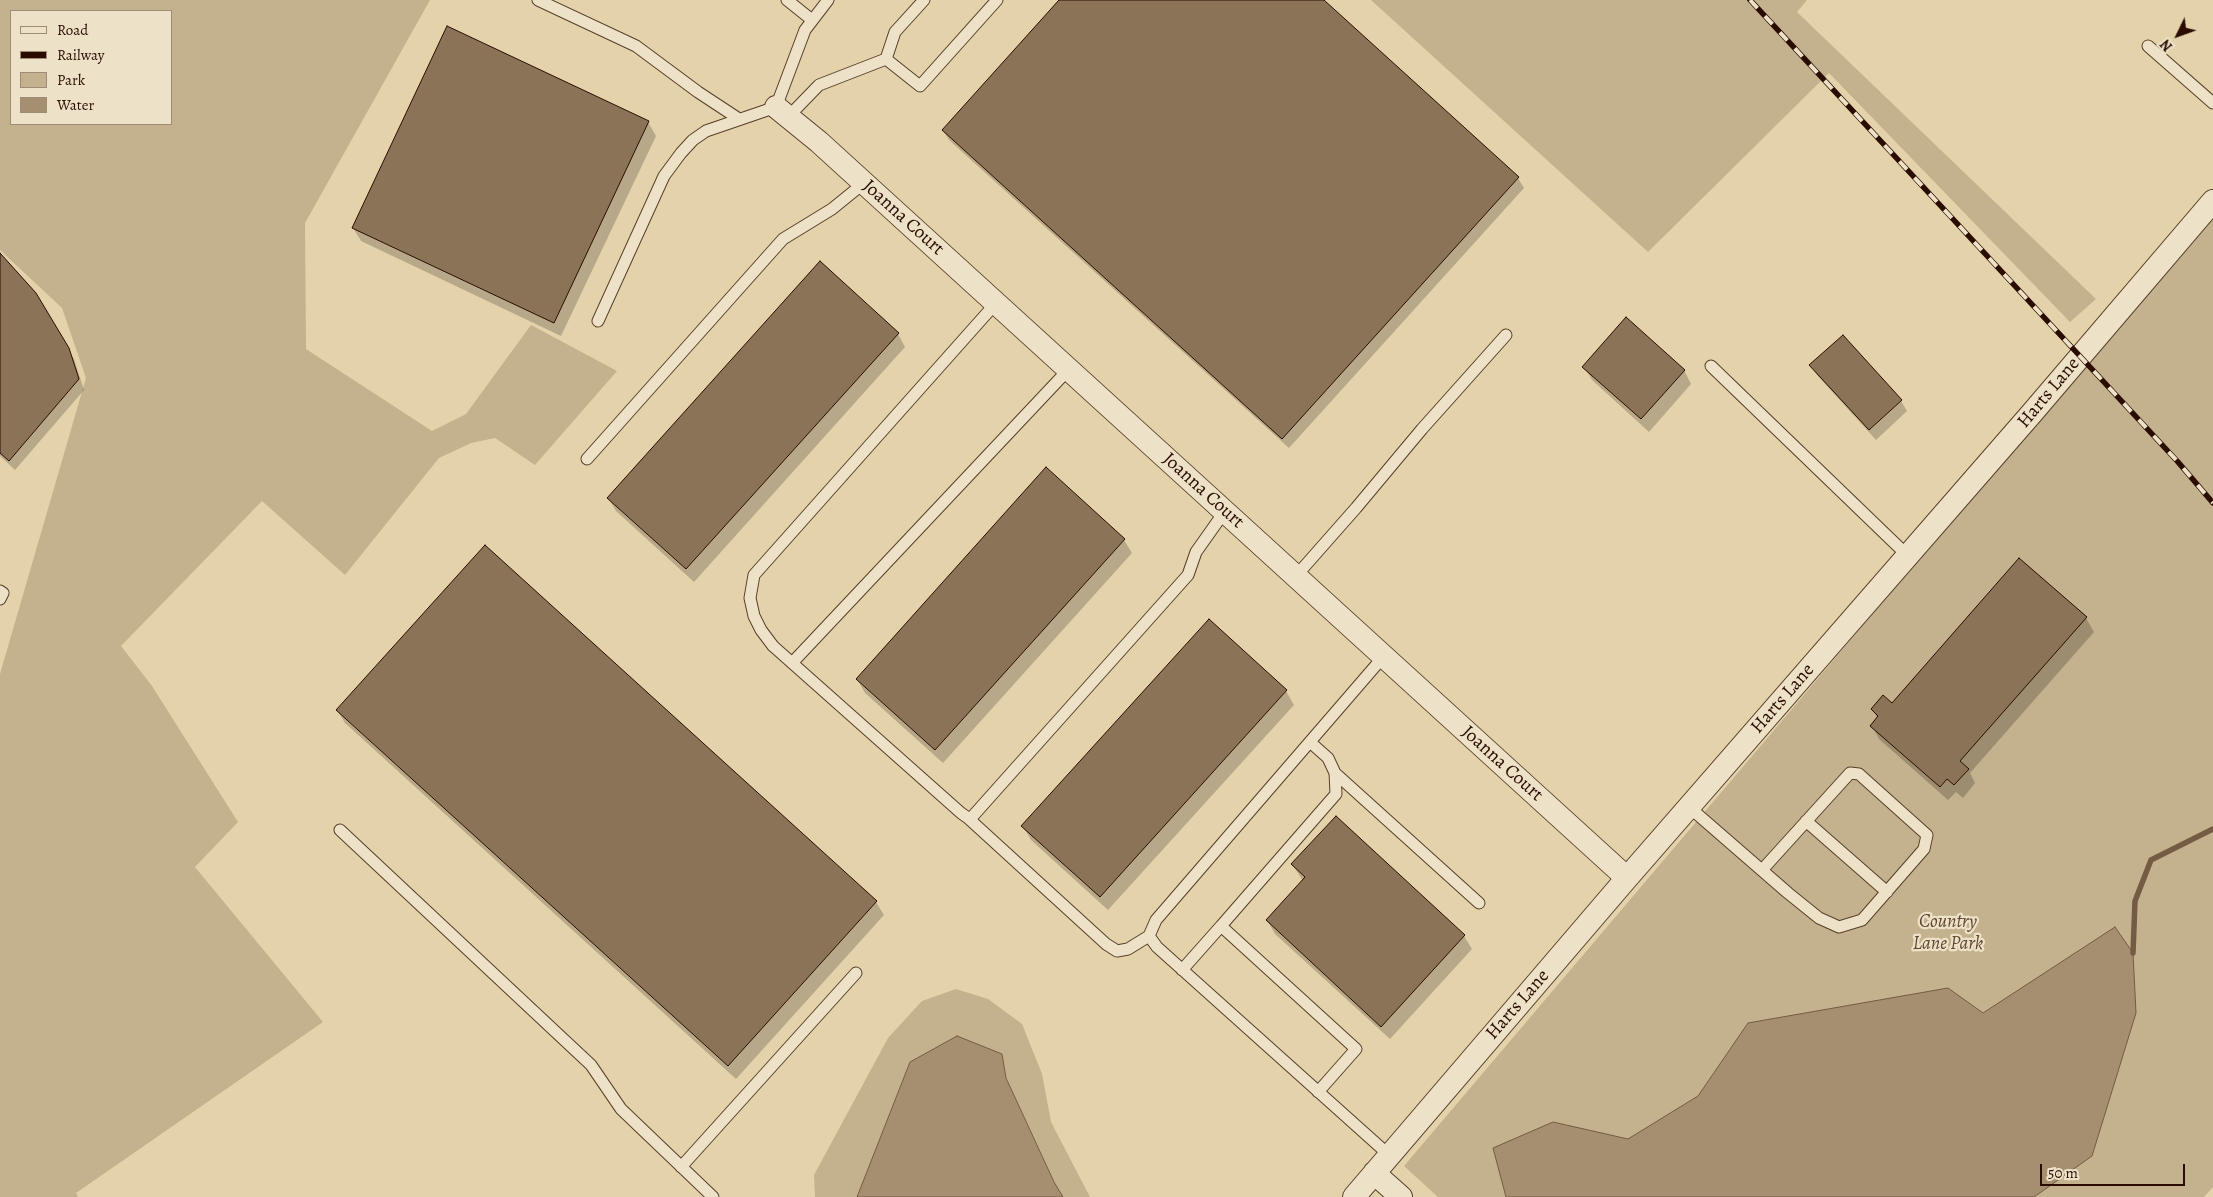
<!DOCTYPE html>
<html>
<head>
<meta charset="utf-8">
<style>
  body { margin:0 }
  #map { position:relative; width:2213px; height:1197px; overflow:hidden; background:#e4d3aa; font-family:Alegreya,serif }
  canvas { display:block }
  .legend { position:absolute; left:10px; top:10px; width:162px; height:115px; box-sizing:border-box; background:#ede2c8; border:1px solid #9f8c78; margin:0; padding:6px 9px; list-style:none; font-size:15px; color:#2a0c00 }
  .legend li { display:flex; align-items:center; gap:10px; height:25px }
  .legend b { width:25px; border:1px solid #9f8c78 }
  .north { position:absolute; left:2153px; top:10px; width:50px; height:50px; -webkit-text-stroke:4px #ede2c8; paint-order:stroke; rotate:228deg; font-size:14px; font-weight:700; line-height:20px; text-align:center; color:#2a0c00 }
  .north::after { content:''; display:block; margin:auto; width:18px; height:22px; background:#2a0c00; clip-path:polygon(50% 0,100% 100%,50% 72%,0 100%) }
  .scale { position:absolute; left:2040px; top:1164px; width:145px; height:22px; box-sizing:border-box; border:2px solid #2a0c00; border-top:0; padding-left:6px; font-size:15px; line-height:18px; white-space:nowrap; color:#2a0c00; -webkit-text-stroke:4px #ede2c8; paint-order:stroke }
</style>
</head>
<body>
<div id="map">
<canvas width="2213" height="1197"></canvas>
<ul class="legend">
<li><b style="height:6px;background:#ede2c8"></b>Road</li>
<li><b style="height:6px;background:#2a0c00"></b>Railway</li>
<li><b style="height:14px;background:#c4b18d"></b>Park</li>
<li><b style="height:14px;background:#a58f70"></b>Water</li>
</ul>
<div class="north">N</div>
<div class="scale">50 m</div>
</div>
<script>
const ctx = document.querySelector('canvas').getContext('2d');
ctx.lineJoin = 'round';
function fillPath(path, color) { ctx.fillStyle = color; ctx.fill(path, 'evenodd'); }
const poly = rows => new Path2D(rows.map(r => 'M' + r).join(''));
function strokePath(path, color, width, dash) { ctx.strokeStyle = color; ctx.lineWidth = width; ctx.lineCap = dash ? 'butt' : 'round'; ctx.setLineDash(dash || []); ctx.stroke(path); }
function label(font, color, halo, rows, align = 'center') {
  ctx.font = font + ' Alegreya,serif'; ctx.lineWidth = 4.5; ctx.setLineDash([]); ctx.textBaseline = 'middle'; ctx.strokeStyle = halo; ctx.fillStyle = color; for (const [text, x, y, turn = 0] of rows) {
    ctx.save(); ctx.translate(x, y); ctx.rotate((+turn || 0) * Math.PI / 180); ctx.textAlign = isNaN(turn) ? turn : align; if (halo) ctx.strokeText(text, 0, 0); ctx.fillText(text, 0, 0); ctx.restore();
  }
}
const green = poly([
  [0,0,430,0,305,223,306,349,432,431,466,414,531,325,617,371,535,465,495,438,471,443,439,458,345,575,262,501,121,646,152,686,238,822,195,867,323,1022,76,1193,78,1197,0,1197,0,674,86,378,62,308,0,250],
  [11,11,171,11,171,124,11,124],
  [1371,0,1807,0,1797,12,2096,299,2070,322,1829,73,1648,252],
  [2213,213,2213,1187,2204,1197,1438,1197,1404,1166],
  [956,989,988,999,1022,1024,1042,1074,1051,1122,1090,1197,1063,1197,1054,1182,1006,1078,1002,1054,910,1062,857,1197,815,1197,814,1175,888,1038,922,1001]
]);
const water = poly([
  [2115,927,2133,953,2136,1013,2092,1156,2034,1197,1506,1197,1493,1148,1553,1122,1628,1139,1698,1096,1748,1023,1948,988,1983,1013,2115,927],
  [957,1036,1002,1054,1006,1078,1054,1182,1063,1197,857,1197,910,1062,957,1036]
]);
const shadow = poly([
  [1061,0,1322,0,1518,178,1524,188,1289,448,949,140,943,130],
  [648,122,656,136,561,336,361,241,353,228],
  [0,255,35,294,74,359,84,390,15,470,0,456],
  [898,334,905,347,694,582,616,511,608,498],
  [1811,365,1901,401,1907,411,1876,440,1817,375],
  [1584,367,1684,370,1691,384,1649,432,1592,380],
  [1124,540,1132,553,943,763,865,693,857,679],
  [486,547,876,902,884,915,736,1079,345,723,337,710],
  [2086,618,2094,632,1970,773,1975,783,1963,798,1956,792,1948,800,1879,739,1872,726,1878,719,1872,709,1892,704],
  [1209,621,1286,691,1294,705,1108,910,1031,840,1023,826],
  [1336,817,1464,936,1472,949,1390,1039,1275,934,1267,920,1303,881,1292,864]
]);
const stream = poly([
  [2133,953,2135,901,2151,860,2213,829]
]);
const building = poly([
  [1059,0,1324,0,1519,177,1282,439,942,130,1059,0],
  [447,26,649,121,554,323,352,228,447,26],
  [0,253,36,293,69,348,79,379,9,461,0,453,0,253],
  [820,261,899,333,686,569,607,498,820,261],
  [1626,317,1685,370,1641,419,1582,367,1626,317],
  [1843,335,1902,400,1869,430,1809,365,1843,335],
  [1046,467,1125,539,935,750,856,679,1046,467],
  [485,545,877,901,728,1066,336,710,485,545],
  [2019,558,2087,617,1960,761,1969,769,1954,785,1947,779,1940,787,1870,726,1878,716,1871,709,1883,695,1892,703,2019,558],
  [1209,619,1287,690,1100,897,1021,826,1209,619],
  [1336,816,1465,935,1381,1027,1266,920,1305,877,1291,864,1336,816]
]);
const service = poly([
  [538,0,636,46,698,92,739,119],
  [787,0,812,20],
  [2148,46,2213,103],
  [886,59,920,86,997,0],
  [886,59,895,32,924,0],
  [788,117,819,85,886,59],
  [996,303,754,575,750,598,754,616,761,630,773,646,961,813,968,818,972,817,1188,575,1196,552,1225,511],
  [598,321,664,176,681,153,693,140,706,131,776,107,805,30,828,0],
  [1711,366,1908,556],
  [587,459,783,239,832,209,864,183],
  [1296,576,1356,508,1422,429,1506,335],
  [0,591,3,593,0,599],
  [1384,656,1156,920,1149,936,1157,947,1389,1155],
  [792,663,1069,369],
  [1335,773,1479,903],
  [1689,807,1788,893,1819,918,1839,927,1862,920,1924,849,1927,835,1859,774,1850,773,1762,870],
  [968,818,1106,944,1117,951,1128,949,1149,936],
  [1806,821,1887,892],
  [340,830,591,1065,621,1109,713,1197],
  [1221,926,1336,794,1335,773,1328,758,1310,742],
  [1182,970,1221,926,1356,1049,1318,1092],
  [681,1167,856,973]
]);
const minor = poly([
  [776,107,819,142,1627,878],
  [1374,1173,1401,1197],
  [1354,1197,1627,878,2032,413,2213,201]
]);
const rail = poly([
  [1750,0,2178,462,2213,503]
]);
const streetNames = [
  ["Joanna Court",903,218,42],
  ["Harts Lane",2049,393,-50],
  ["Joanna Court",1203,491,42],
  ["Harts Lane",1783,699,-49],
  ["Joanna Court",1502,764,42],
  ["Harts Lane",1518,1005,-49]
];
const parkNames = [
  ["Country",1948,922],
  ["Lane Park",1948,944]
];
fillPath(green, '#c4b18d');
fillPath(water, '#a58f70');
strokePath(water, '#745b43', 1);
fillPath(shadow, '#0003');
strokePath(stream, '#745b43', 5.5);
fillPath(building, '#8b7358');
strokePath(building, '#2a0c00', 1);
strokePath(service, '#583e2a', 13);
strokePath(minor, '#583e2a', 24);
strokePath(service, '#ede2c8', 11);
strokePath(minor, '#ede2c8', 22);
strokePath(rail, '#2a0c00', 5.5);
strokePath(rail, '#ede2c8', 4, [11]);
label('19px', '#2a0c00', '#ede2c8', streetNames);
label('italic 19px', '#604631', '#ede2c8', parkNames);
</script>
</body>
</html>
